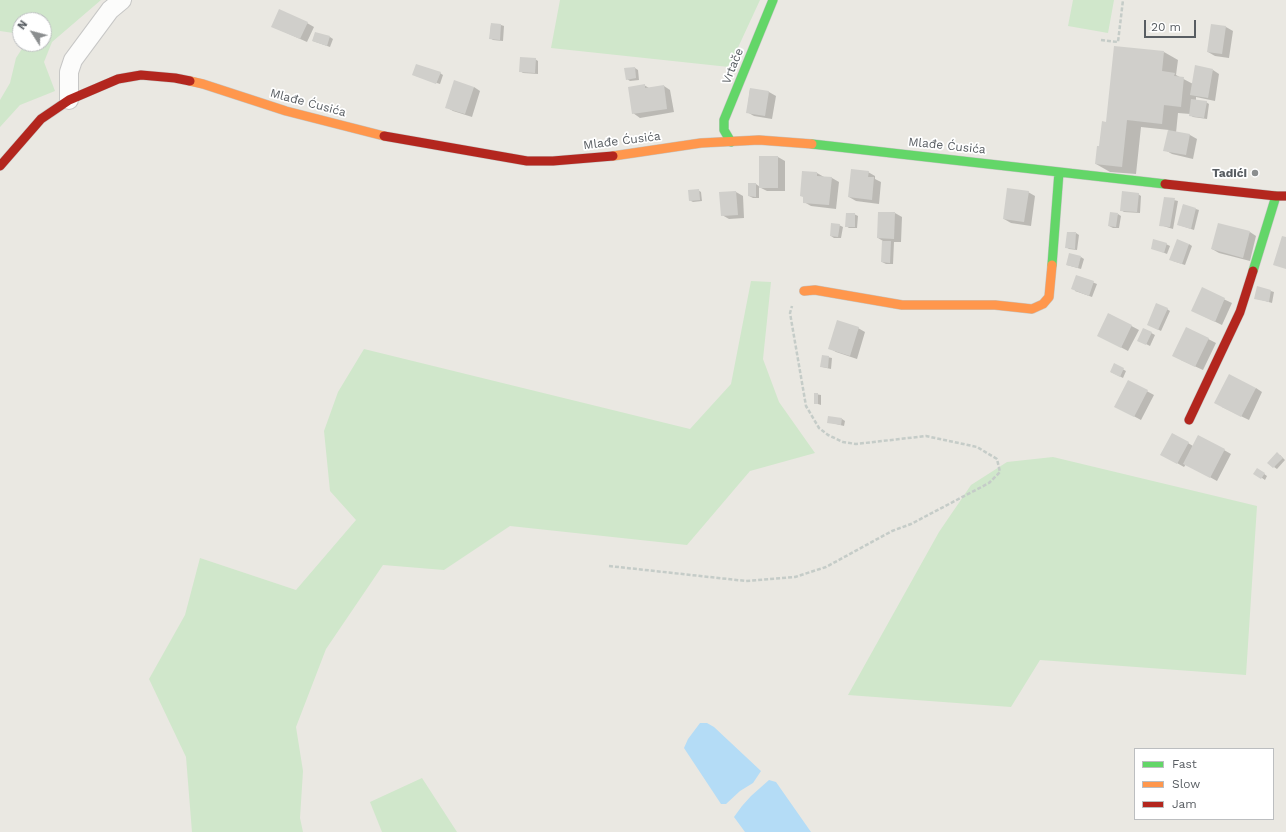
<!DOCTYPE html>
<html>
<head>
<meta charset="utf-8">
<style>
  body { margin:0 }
  #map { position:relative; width:1286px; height:832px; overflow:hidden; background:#eae8e2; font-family:"Work Sans",sans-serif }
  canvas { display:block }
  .legend { position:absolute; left:1134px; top:748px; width:140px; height:72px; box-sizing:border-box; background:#fff; border:1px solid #bcbec0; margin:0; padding:5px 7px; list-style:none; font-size:12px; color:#585d62 }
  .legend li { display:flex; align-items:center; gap:8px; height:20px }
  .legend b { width:20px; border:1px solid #bcbec0 }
  .north { position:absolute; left:12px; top:12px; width:40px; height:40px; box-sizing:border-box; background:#fff; border:1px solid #bcbec0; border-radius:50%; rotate:306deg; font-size:11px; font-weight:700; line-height:16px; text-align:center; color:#585d62 }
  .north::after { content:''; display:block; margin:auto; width:14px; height:18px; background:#8b8e8f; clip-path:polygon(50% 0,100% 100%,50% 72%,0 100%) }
  .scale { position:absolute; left:1144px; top:20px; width:52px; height:18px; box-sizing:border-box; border:2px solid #585d62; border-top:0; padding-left:5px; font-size:12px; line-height:14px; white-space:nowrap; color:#585d62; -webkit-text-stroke:3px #fff; paint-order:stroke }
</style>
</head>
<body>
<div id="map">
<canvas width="1286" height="832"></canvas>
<ul class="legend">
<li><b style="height:5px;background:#63d668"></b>Fast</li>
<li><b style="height:5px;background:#ff974d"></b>Slow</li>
<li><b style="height:5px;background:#b3261e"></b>Jam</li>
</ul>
<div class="north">N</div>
<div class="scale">20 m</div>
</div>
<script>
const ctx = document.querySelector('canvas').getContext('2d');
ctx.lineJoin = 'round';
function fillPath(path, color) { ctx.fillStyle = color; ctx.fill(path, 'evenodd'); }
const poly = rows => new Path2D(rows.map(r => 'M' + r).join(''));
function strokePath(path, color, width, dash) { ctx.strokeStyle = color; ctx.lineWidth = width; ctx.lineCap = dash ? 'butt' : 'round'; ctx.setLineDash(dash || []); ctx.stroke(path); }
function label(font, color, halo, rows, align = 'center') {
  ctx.font = font + ' "Work Sans",sans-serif'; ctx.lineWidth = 3.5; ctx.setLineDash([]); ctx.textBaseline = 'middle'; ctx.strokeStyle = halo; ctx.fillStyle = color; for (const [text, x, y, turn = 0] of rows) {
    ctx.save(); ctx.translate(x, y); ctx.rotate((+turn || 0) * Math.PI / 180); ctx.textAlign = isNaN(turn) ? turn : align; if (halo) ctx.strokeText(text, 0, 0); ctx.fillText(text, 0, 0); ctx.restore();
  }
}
const green = poly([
  [0,0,101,0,52,42,44,62,55,91,20,105,0,127,0,100,10,83,16,58,25,44,44,44,44,20,20,20,20,34,0,31],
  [560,0,760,0,729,67,551,48],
  [1073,0,1114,0,1108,33,1068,26],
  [751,281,771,282,763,359,779,402,815,453,750,471,687,545,510,526,444,570,383,565,326,649,296,727,303,771,300,818,303,832,192,832,186,757,149,679,185,615,200,558,296,590,356,520,330,491,324,431,338,392,364,349,690,429,731,384],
  [1053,457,1257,506,1246,675,1040,660,1011,707,848,695,939,532,971,485,1007,462],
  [422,778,457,832,382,832,370,802]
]);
const water = poly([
  [700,723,707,723,714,727,761,771,753,783,740,791,726,804,721,804,684,748,688,739],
  [769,780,776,782,811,832,745,832,734,817,742,806,751,796]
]);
const shadow = poly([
  [307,23,314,27,307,42,280,30],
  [491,24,501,25,504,26,503,41,493,40,490,38],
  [1212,25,1226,27,1233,31,1229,58,1215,56,1208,52],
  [330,37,333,39,330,47,313,41],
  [1164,52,1178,60,1176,75,1193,84,1213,70,1219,74,1215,101,1196,97,1196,101,1206,102,1209,104,1207,119,1193,117,1190,115,1190,114,1178,113,1176,133,1190,135,1197,139,1193,159,1172,154,1165,150,1169,130,1141,127,1136,174,1110,172,1096,164,1107,123],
  [535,59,538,61,538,74,523,73,520,71],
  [635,68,638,70,639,80,630,81,627,79],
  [440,73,443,75,440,84,416,76],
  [644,85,649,88,664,86,670,90,674,112,640,118,633,113],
  [474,87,480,91,472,117,453,111,446,107],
  [750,89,769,92,776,96,772,119,754,116,747,112],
  [778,157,785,161,785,191,767,191,759,187,759,198,753,198,749,196,749,184,756,184,760,187],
  [803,172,817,173,824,177,832,178,839,182,836,209,811,206,804,202],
  [868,172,875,176,875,179,881,182,879,204,856,201,849,197],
  [698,190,701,192,702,201,693,202,689,200],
  [736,192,743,196,744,218,729,219,722,215],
  [1028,192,1035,196,1031,226,1011,223,1004,219],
  [1138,194,1141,196,1140,213,1124,212,1121,210],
  [1165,198,1178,201,1173,229,1160,225],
  [1183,205,1199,210,1194,230,1179,225],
  [895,213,902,217,901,242,894,242,893,264,886,264,882,262,883,241,878,238],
  [854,214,858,216,857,228,849,228,846,226],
  [1118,214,1121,216,1119,228,1113,228,1109,226],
  [839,225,843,227,841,238,834,238,831,236],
  [1250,232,1256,236,1250,261,1219,253,1212,249],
  [1076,233,1079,235,1077,250,1069,249,1066,247],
  [1166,244,1170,246,1167,254,1152,248],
  [1189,244,1192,246,1185,265,1173,261],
  [1081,257,1084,259,1081,269,1067,265],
  [1077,276,1097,284,1092,297,1075,291],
  [1258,287,1274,292,1272,303,1255,298],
  [1202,289,1232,303,1222,325,1199,314],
  [1167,309,1170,311,1161,331,1151,326],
  [1109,314,1139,330,1128,351,1105,339],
  [858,328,865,332,857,359,836,352,829,348],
  [1187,328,1216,343,1203,370,1181,360],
  [1144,329,1155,335,1150,346,1142,342],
  [823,356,832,358,831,369,822,367],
  [1115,365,1126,371,1123,378,1111,372],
  [1128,381,1154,395,1141,420,1122,410],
  [1256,388,1262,392,1249,420,1222,407],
  [815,394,821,395,821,405,815,403],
  [842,419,845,421,844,426,828,422],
  [1173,434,1193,446,1224,450,1231,454,1217,481,1186,464,1184,467,1161,454],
  [1280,455,1285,460,1277,469,1274,467],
  [1257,469,1267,476,1265,480,1255,473]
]);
const building = poly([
  [279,9,308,22,300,39,271,27],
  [491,23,501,24,500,40,489,39],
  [1211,24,1226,26,1222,54,1207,52],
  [315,32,330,36,327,46,312,41],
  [1114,46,1164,51,1162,71,1175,73,1174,76,1184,77,1181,107,1164,105,1162,124,1127,120,1122,167,1095,164,1097,146,1099,146,1102,121,1106,122],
  [520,57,536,58,535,73,519,72],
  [416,64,441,72,436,84,412,75],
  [1195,65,1213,69,1208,98,1190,95],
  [635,67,636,78,626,80,624,68],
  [454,80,474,87,465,114,445,108],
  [645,84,645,88,664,85,667,109,632,114,628,87],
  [750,88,769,91,765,116,746,113],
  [1191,99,1207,101,1204,118,1189,116],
  [1168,130,1190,134,1186,155,1163,151],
  [759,156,778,156,778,188,759,188],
  [851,169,869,171,868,177,874,177,872,200,848,197],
  [802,171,817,172,817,176,832,177,829,205,803,203,803,197,800,196],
  [748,183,756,183,756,197,748,196],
  [1007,188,1029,191,1024,222,1003,219],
  [699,189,700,200,689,201,688,190],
  [736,191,738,215,721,216,719,192],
  [1122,191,1139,193,1137,212,1120,211],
  [1164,197,1175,198,1170,227,1159,226],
  [1183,204,1196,208,1191,229,1177,225],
  [878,212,895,212,894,239,877,238],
  [1110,212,1118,213,1116,227,1108,226],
  [846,213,855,213,855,227,845,227],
  [831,223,840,224,838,237,830,236],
  [1218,223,1250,231,1243,258,1211,249],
  [1067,232,1076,232,1075,249,1065,248],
  [1282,236,1286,237,1286,269,1273,265],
  [1153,239,1167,243,1164,253,1151,249],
  [1177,239,1189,244,1182,264,1169,260],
  [882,241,891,241,890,263,881,262],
  [1069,253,1081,256,1078,268,1066,265],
  [1076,275,1094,281,1089,296,1071,289],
  [1257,286,1271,290,1269,302,1254,299],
  [1202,287,1225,298,1215,322,1191,311],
  [1156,303,1168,308,1158,330,1147,325],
  [1108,313,1132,325,1121,348,1097,336],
  [837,320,859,327,850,356,828,349],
  [1186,327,1209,338,1195,367,1172,356],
  [1143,328,1152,332,1146,345,1137,341],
  [822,355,829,356,828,368,820,367],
  [1114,363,1124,368,1120,377,1110,372],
  [1229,374,1256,388,1241,417,1214,403],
  [1128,380,1148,390,1134,417,1114,407],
  [814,393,818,393,818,404,814,404],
  [828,416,842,418,841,425,827,423],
  [1172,433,1189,442,1177,464,1160,455],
  [1198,435,1225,449,1210,478,1183,464],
  [1277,452,1283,458,1273,468,1267,463],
  [1257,468,1265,473,1261,479,1253,474]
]);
const path = poly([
  [1101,40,1118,42,1123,0],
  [609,566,746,581,795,577,826,567,892,531,911,524,989,483,1000,472,997,459,977,447,926,436,856,444,843,442,828,435,819,428,806,406,790,313,792,306]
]);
const street = poly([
  [69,100,69,72,73,60,110,10,122,0]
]);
const fast = poly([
  [731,142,724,130,724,120,773,0],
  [812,144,1165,184],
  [1052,265,1059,172],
  [1253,271,1276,196]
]);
const slow = poly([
  [190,81,203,84,286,111,384,136],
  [613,156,701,143,759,140,812,144],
  [804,291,815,290,902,305,995,305,1032,309,1043,304,1049,297,1052,265]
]);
const jam = poly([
  [384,136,527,161,553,161,613,156],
  [0,166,41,119,69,100,118,79,141,75,175,78,190,81],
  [1165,184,1276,196,1286,196],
  [1189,420,1240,312,1253,271]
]);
const markers = [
  [1255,173,4,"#8b8e8f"]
];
const streetNames = [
  ["Vrtače",733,66,-68],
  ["Mlađe Ćusića",308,103,15],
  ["Mlađe Ćusića",622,141,-7],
  ["Mlađe Ćusića",947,146,6]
];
const poiNames = [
  ["Tadići",1247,173]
];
fillPath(green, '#d0e7cb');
fillPath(water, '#b4dcf6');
fillPath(shadow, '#0003');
fillPath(building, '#d0cfcb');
strokePath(street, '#c7c7c6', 20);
strokePath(fast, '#c5c6c4', 10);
strokePath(slow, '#c5c6c4', 10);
strokePath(jam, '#c5c6c4', 10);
strokePath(path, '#c5ccc8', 2.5, [4, 2]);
strokePath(street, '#fcfcfb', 18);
strokePath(fast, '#63d668', 9);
strokePath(slow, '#ff974d', 9);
strokePath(jam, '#b3261e', 9);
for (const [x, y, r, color] of markers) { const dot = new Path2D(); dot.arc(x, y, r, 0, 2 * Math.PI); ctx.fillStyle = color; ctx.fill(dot); strokePath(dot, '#fff', 1.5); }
label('12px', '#585d62', '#fff', streetNames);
label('bold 12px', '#585d62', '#fff', poiNames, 'right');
</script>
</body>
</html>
